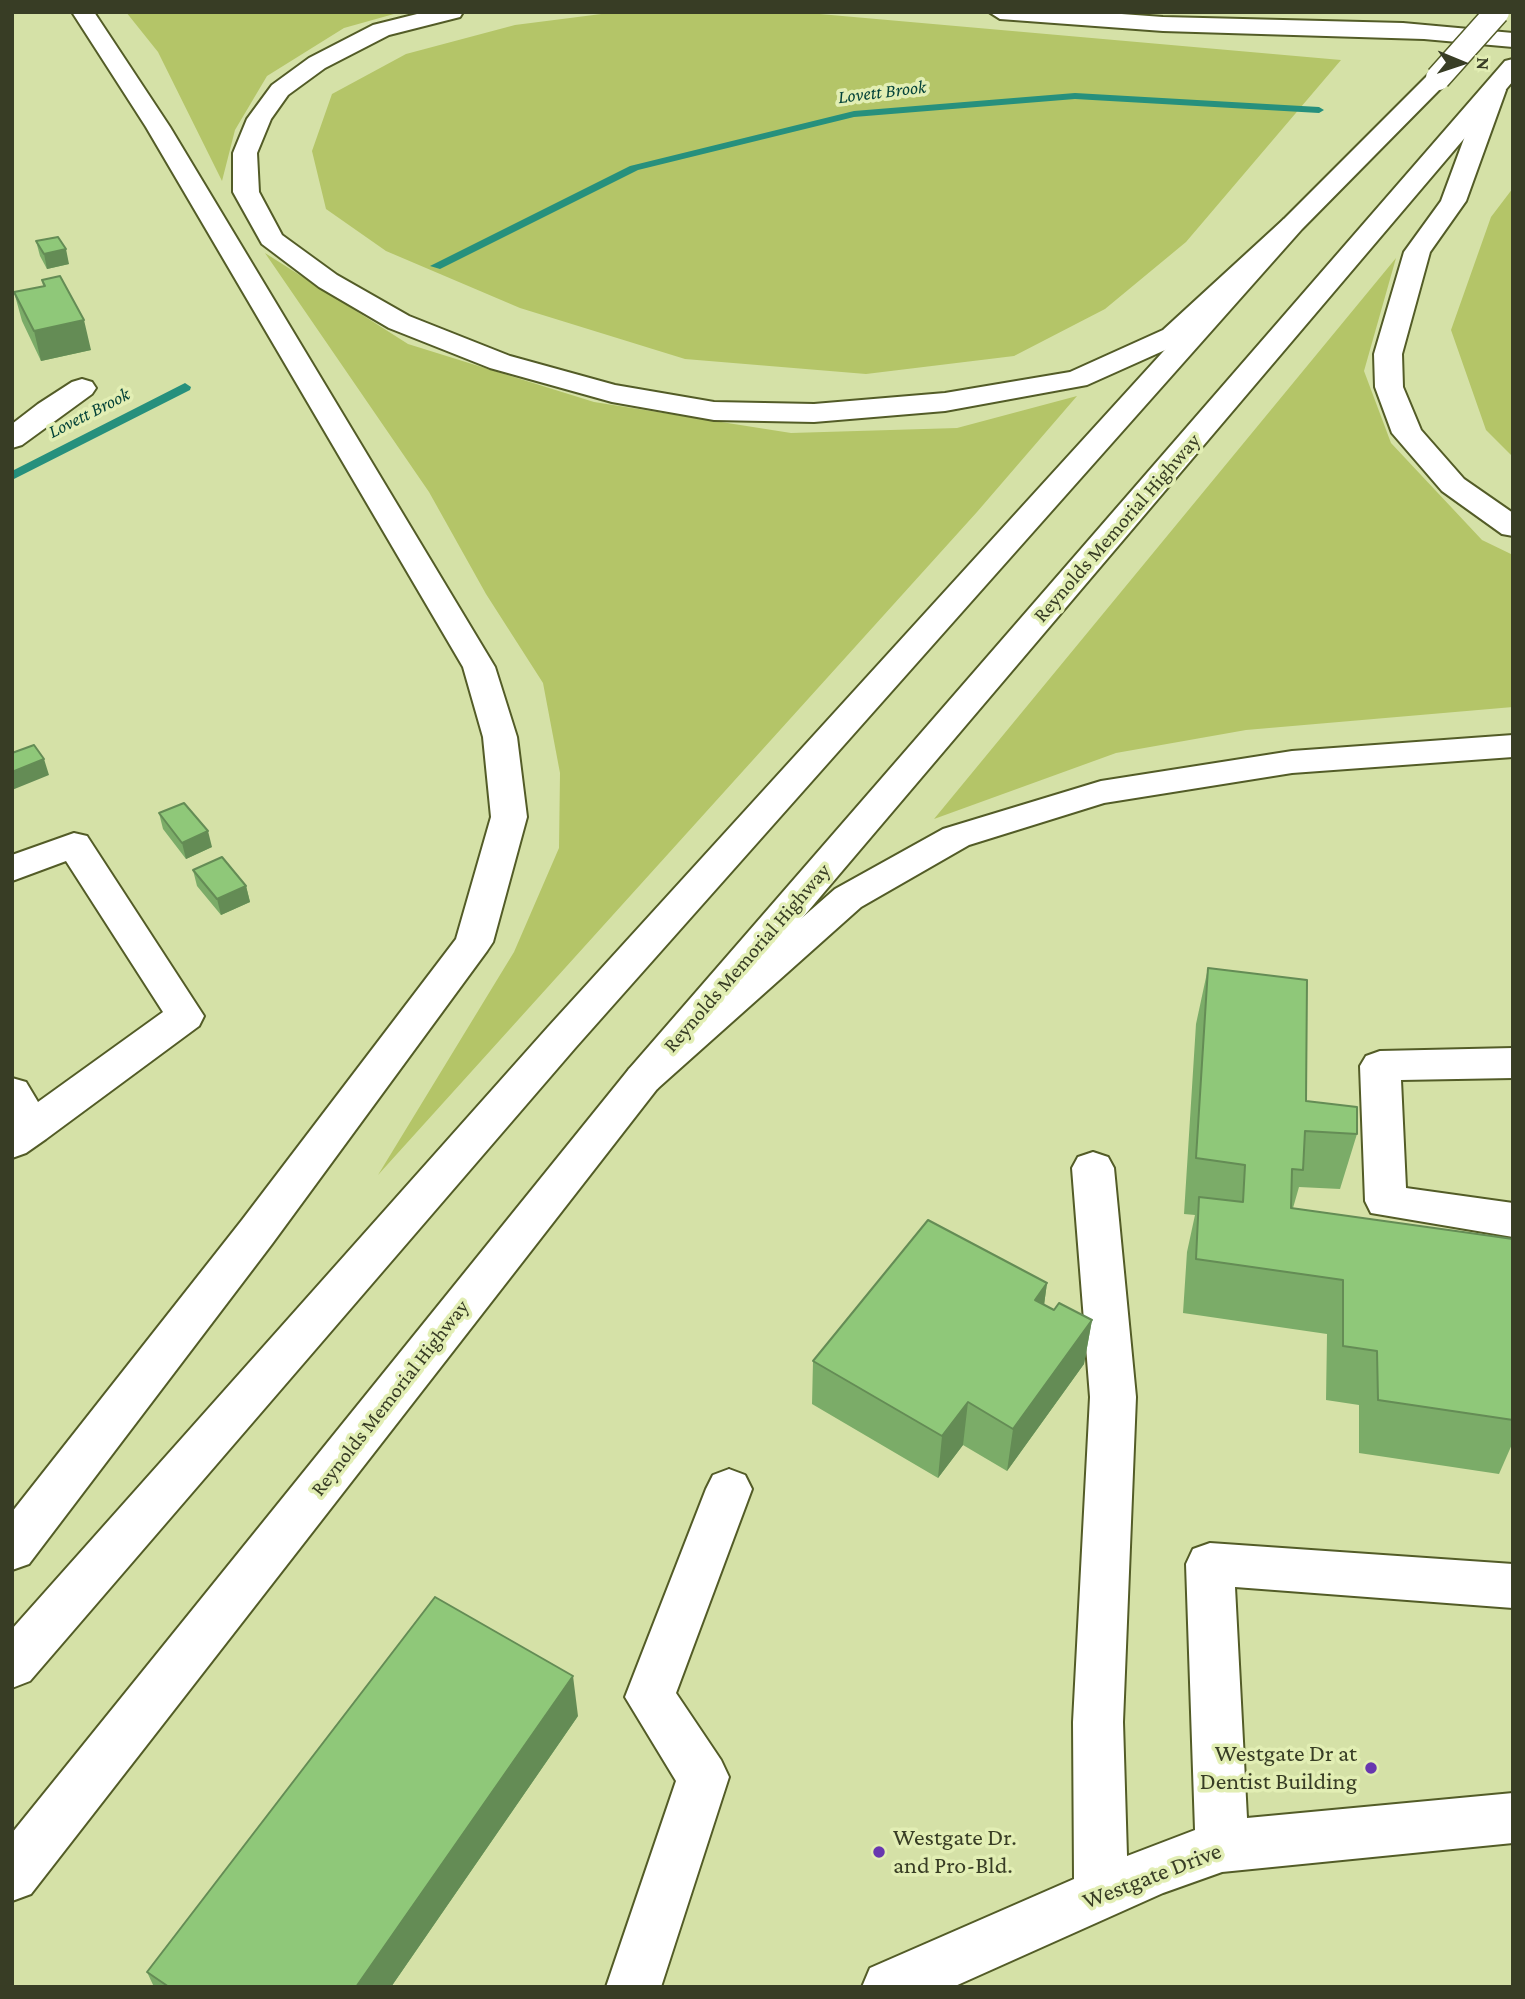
<!DOCTYPE html>
<html>
<head>
<meta charset="utf-8">
<style>
  body { margin:0 }
  #map { position:relative; width:1525px; height:1999px; overflow:hidden; background:#d5e1a7; font-family:"Crimson Pro",serif }
  canvas { display:block }
  .frame { position:absolute; inset:0; border:14px solid #383d25; pointer-events:none }
  .north { position:absolute; left:1427px; top:28px; width:70px; height:70px; -webkit-text-stroke:5px #e2eeb4; paint-order:stroke; rotate:92deg; font-size:19px; font-weight:700; line-height:28px; text-align:center; color:#383d25 }
  .north::after { content:''; display:block; margin:auto; width:24px; height:32px; background:#383d25; clip-path:polygon(50% 0,100% 100%,50% 72%,0 100%) }
</style>
</head>
<body>
<div id="map">
<canvas width="1525" height="1999"></canvas>
<div class="frame"></div>
<div class="north">N</div>
</div>
<script>
const ctx = document.querySelector('canvas').getContext('2d');
ctx.lineJoin = 'round';
function fillPath(path, color) { ctx.fillStyle = color; ctx.fill(path, 'evenodd'); }
const poly = rows => new Path2D(rows.map(r => 'M' + r).join(''));
function strokePath(path, color, width, dash) { ctx.strokeStyle = color; ctx.lineWidth = width; ctx.lineCap = dash ? 'butt' : 'round'; ctx.setLineDash(dash || []); ctx.stroke(path); }
function label(font, color, halo, rows, align = 'center') {
  ctx.font = font + ' "Crimson Pro",serif'; ctx.lineWidth = 7; ctx.setLineDash([]); ctx.textBaseline = 'middle'; ctx.strokeStyle = halo; ctx.fillStyle = color; for (const [text, x, y, turn = 0] of rows) {
    ctx.save(); ctx.translate(x, y); ctx.rotate((+turn || 0) * Math.PI / 180); ctx.textAlign = isNaN(turn) ? turn : align; if (halo) ctx.strokeText(text, 0, 0); ctx.fillText(text, 0, 0); ctx.restore();
  }
}
const green = poly([
  [126,12,401,12,344,28,267,76,235,130,222,181,158,52],
  [617,12,797,12,1341,60,1186,242,1105,309,1014,356,866,374,685,359,520,308,386,251,326,209,312,151,332,94,406,54,515,25],
  [1513,188,1513,457,1486,430,1451,330,1491,217],
  [265,253,408,344,594,402,791,433,957,428,1077,396,977,512,378,1175,514,952,559,848,560,773,543,683,486,594,429,492],
  [1396,258,1364,371,1391,443,1482,540,1513,555,1513,707,1246,730,1116,753,934,819]
]);
const stream = poly([
  [1075,93,1319,107,1324,110,1319,113,1075,99,854,117,638,170,440,269,430,266,630,166,854,111,1075,93],
  [185,383,191,387,190,390,12,480,12,471,185,383]
]);
const minor = poly([
  [82,379,92,382,96,388,92,394,22,445,12,448,12,424,38,404,72,382,82,379],
  [74,833,87,836,204,1016,199,1026,46,1139,26,1153,12,1158,12,1078,26,1082,38,1102,163,1012,66,861,12,881,12,855,74,833],
  [1513,1048,1513,1078,1401,1080,1406,1188,1513,1203,1513,1237,1371,1213,1365,1201,1360,1066,1366,1056,1380,1051,1513,1048],
  [1093,1152,1108,1157,1114,1168,1136,1397,1123,1722,1127,1856,1195,1830,1186,1564,1193,1549,1210,1543,1513,1564,1513,1608,1235,1587,1247,1818,1513,1793,1513,1843,1222,1872,1163,1893,953,1987,862,1987,870,1968,1074,1879,1073,1722,1090,1397,1072,1168,1078,1157,1093,1152],
  [729,1469,745,1475,752,1489,676,1693,721,1760,729,1777,661,1987,606,1987,676,1781,625,1697,706,1489,713,1475,729,1469]
]);
const major = poly([
  [1513,59,1513,81,657,1089,31,1894,12,1901,12,1833,629,1069,1505,61,1513,59],
  [1438,71,1446,73,1450,78,1446,83,1302,229,576,1047,30,1681,12,1688,12,1629,548,1027,1284,219,1430,73,1438,71]
]);
const highway = poly([
  [72,12,94,12,170,127,495,667,517,737,527,817,493,942,487,951,272,1244,29,1564,12,1570,12,1512,242,1220,456,939,491,817,483,737,463,667,146,127,72,12],
  [425,12,463,12,460,17,389,35,325,68,288,95,271,119,257,153,259,192,282,235,337,275,409,316,510,356,615,385,714,402,814,404,945,393,1070,372,1163,330,1284,219,1302,219,1306,224,1183,342,1087,385,945,411,814,422,714,420,612,402,490,368,389,328,319,287,262,244,233,192,233,153,247,119,272,85,309,58,373,25,425,12],
  [989,12,1094,12,1163,17,1403,23,1513,33,1513,47,1424,39,1163,31,1000,19,989,12],
  [1494,83,1502,85,1506,90,1466,201,1430,252,1402,354,1403,387,1421,430,1464,479,1513,513,1513,536,1502,534,1442,491,1392,433,1375,387,1374,354,1404,252,1441,201,1482,90,1486,85,1494,83],
  [1513,735,1513,757,1292,773,1104,803,969,845,861,907,657,1089,643,1094,629,1089,623,1079,629,1069,835,889,943,829,1101,781,1292,751,1513,735]
]);
const majorBridge = poly([
  [1438,78,1497,12]
]);
const wall = poly([
  [36,241,69,264,47,269,40,256],
  [42,280,91,350,41,361,22,321,14,292,43,286],
  [159,813,212,847,186,859,163,829],
  [193,870,246,886,250,902,221,915,197,886],
  [1208,968,1306,1101,1357,1134,1340,1189,1299,1187,1293,1208,1513,1239,1513,1442,1499,1474,1359,1453,1359,1405,1326,1400,1327,1334,1183,1313,1187,1252,1195,1215,1184,1214,1196,1024],
  [1047,1283,1044,1305,1054,1310,1092,1320,1084,1364,1007,1471,963,1445,938,1478,812,1404,813,1361],
  [578,1716,391,1987,154,1987,147,1972]
]);
const shadedWall = poly([
  [66,249,69,264,47,269,44,254],
  [84,320,91,350,41,361,34,331],
  [44,759,49,775,12,790,12,772],
  [208,831,212,847,186,859,182,843],
  [246,886,250,902,221,915,217,899],
  [1047,1283,1041,1327,1035,1300],
  [1092,1320,1084,1364,1007,1471,1013,1429],
  [968,1402,963,1445,938,1478,942,1436],
  [573,1676,578,1716,391,1987,356,1987]
]);
const building = poly([
  [58,237,66,249,44,254,36,241,58,237],
  [60,276,84,320,34,331,14,292,45,286,42,280,60,276],
  [34,745,44,759,12,772,12,753,34,745],
  [184,803,208,831,182,843,159,813,184,803],
  [222,857,246,886,217,899,193,870,222,857],
  [1208,968,1307,980,1306,1101,1357,1107,1357,1134,1305,1131,1303,1170,1292,1169,1291,1208,1513,1239,1513,1420,1378,1400,1377,1351,1343,1346,1343,1280,1196,1259,1199,1197,1243,1202,1245,1165,1196,1158,1208,968],
  [928,1220,1047,1283,1035,1300,1054,1310,1059,1303,1092,1320,1013,1429,968,1402,942,1436,813,1361,928,1220],
  [435,1597,573,1676,356,1987,169,1987,147,1972,435,1597]
]);
const markers = [
  [1371,1768,7,"#6837af"],
  [879,1852,7,"#6837af"]
];
const farWaternames = [
  ["Lovett Brook",882,92,-7],
  ["Lovett Brook",89,413,-27]
];
const streetNames = [
  ["Reynolds Memorial Highway",1117,528,-49],
  ["Reynolds Memorial Highway",747,958,-49],
  ["Reynolds Memorial Highway",390,1398,-52]
];
const nearPoinames = [
  ["Westgate Dr at",1357,1754],
  ["Dentist Building",1357,1782],
  ["Westgate Dr.",893,1838,"left"],
  ["and Pro-Bld.",893,1866,"left"]
];
const nearStreetnames = [
  ["Westgate Drive",1152,1876,-21]
];
fillPath(green, '#b4c568');
fillPath(stream, '#26907d');
strokePath(minor, '#535c27', 4);
strokePath(major, '#535c27', 4);
strokePath(highway, '#535c27', 4);
fillPath(minor, '#fff');
fillPath(major, '#fff');
fillPath(highway, '#fff');
strokePath(majorBridge, '#535c27', 27, []);
strokePath(majorBridge, '#fff', 24);
fillPath(wall, '#7bac68');
fillPath(shadedWall, '#648c55');
fillPath(building, '#8fc879');
strokePath(building, '#648c55', 2);
for (const [x, y, r, color] of markers) { const dot = new Path2D(); dot.arc(x, y, r, 0, 2 * Math.PI); ctx.fillStyle = color; ctx.fill(dot); strokePath(dot, '#e2eeb4', 2.5); }
label('italic 19px', '#034238', '#e2eeb4', farWaternames);
label('21px', '#383d25', '#e2eeb4', streetNames);
label('24px', '#383d25', '#e2eeb4', nearPoinames, 'right');
label('24px', '#383d25', '#e2eeb4', nearStreetnames);
</script>
</body>
</html>
